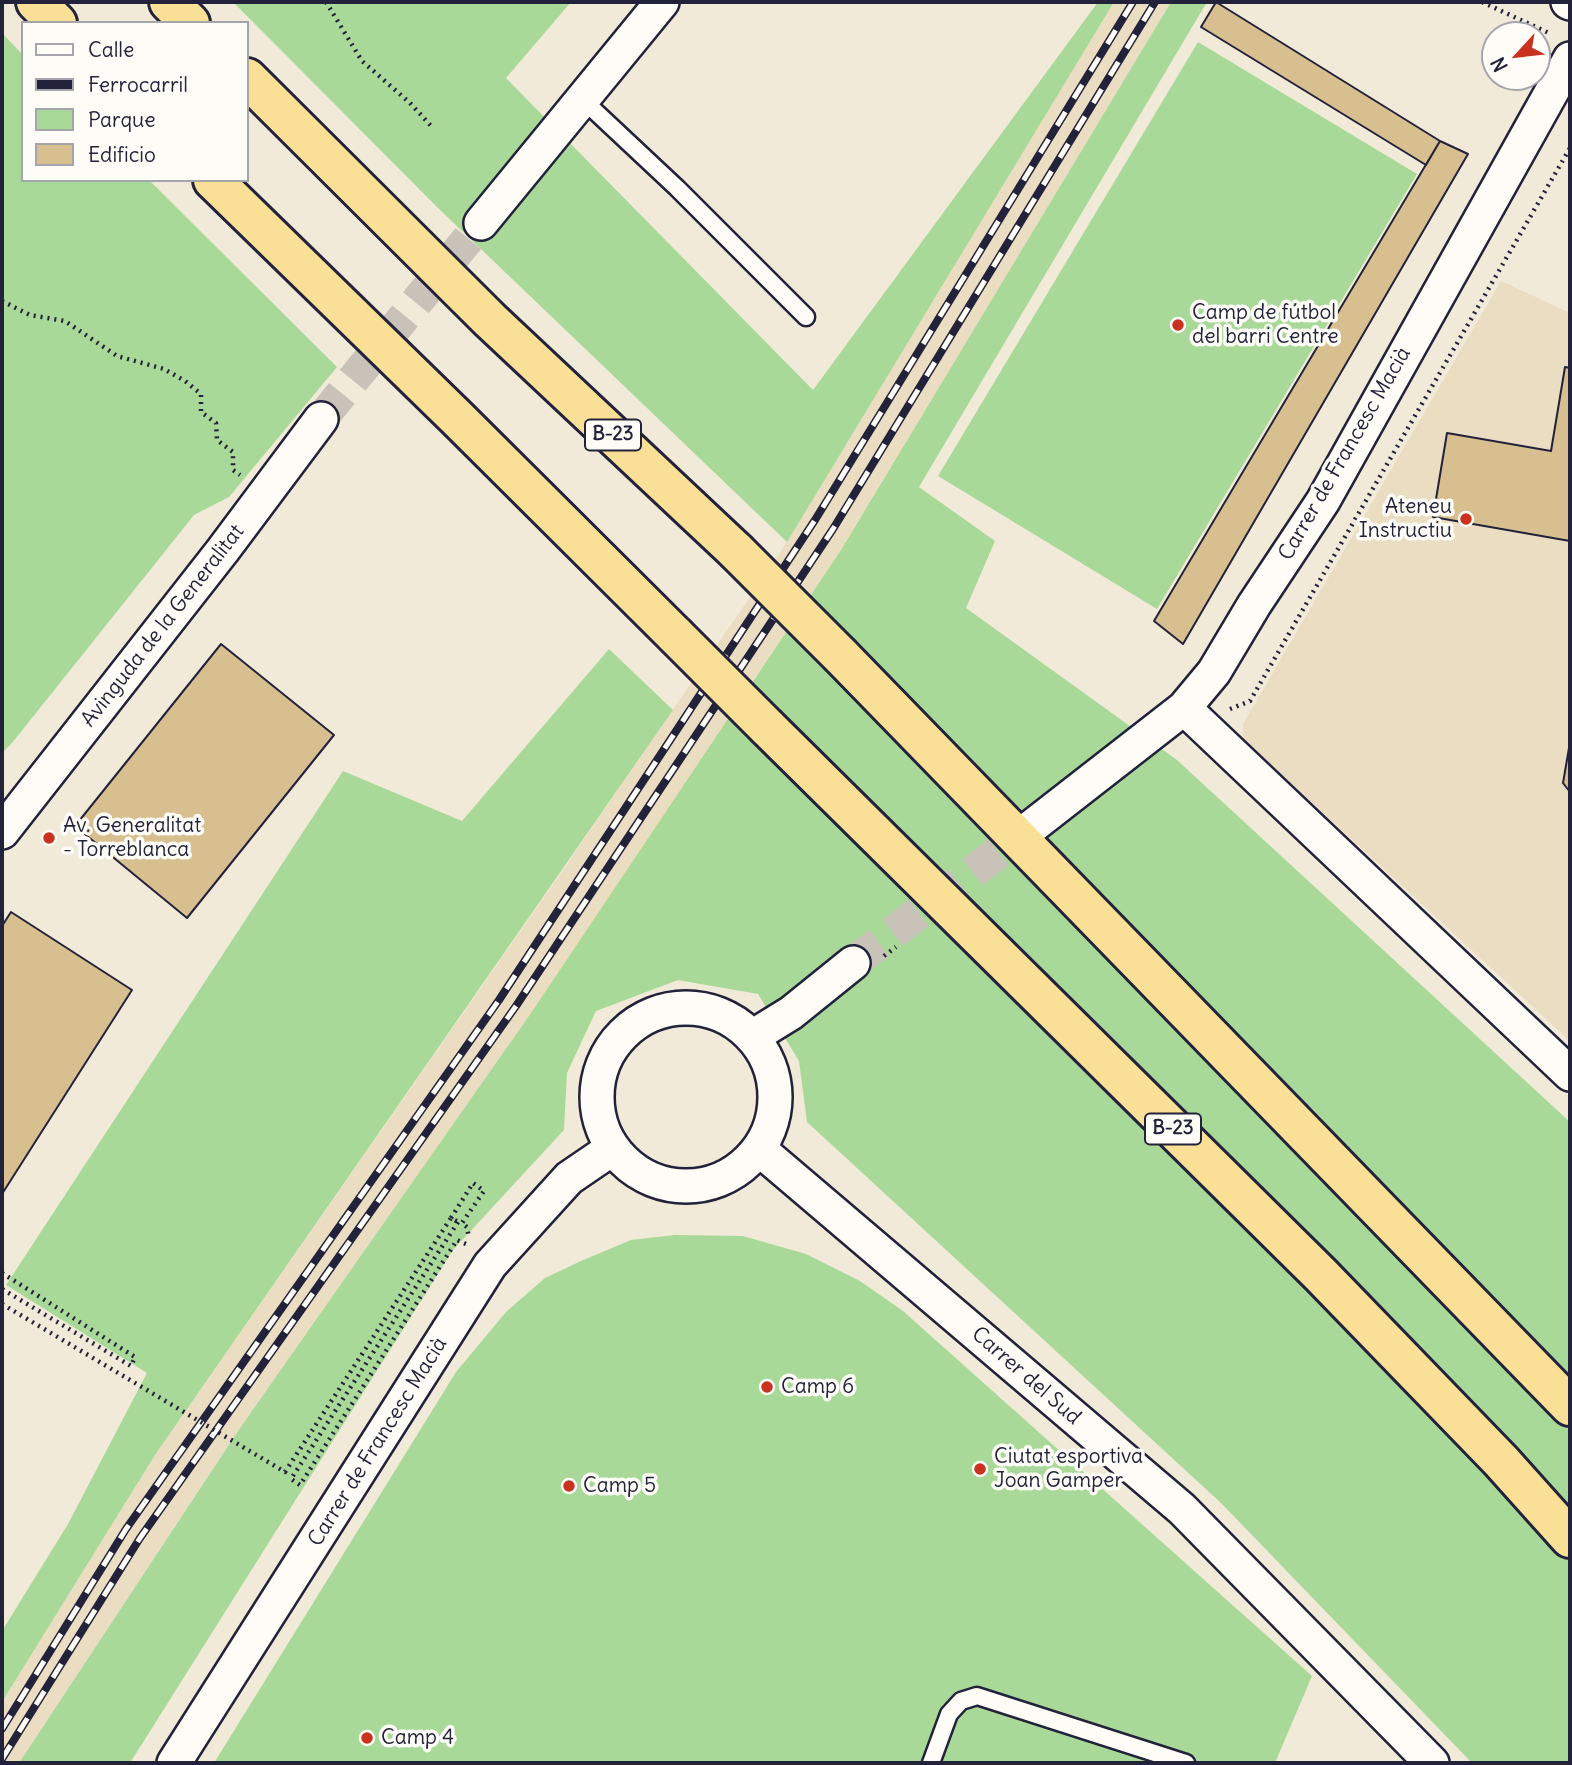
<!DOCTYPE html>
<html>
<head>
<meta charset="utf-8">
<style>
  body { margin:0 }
  #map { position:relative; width:1572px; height:1765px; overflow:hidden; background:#f2ead8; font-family:Delius,sans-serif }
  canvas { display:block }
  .frame { position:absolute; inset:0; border:4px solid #22223b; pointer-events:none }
  .legend { position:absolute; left:21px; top:21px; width:228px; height:161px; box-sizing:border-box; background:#fdfcf7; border:2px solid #a5a5ac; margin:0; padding:9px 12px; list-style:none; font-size:21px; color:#22223b }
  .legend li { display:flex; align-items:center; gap:14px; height:35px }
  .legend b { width:35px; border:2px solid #a5a5ac }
  .north { position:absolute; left:1481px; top:21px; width:70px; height:70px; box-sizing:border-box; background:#fdfcf7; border:2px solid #a5a5ac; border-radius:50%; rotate:243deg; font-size:19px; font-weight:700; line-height:28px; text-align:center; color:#22223b }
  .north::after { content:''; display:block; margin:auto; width:24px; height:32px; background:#c8321e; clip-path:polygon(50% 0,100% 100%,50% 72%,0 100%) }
</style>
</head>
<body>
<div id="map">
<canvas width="1572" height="1765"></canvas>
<div class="frame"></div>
<ul class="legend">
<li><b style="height:9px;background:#fdfcf7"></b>Calle</li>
<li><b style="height:9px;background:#22223b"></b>Ferrocarril</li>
<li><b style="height:19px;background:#a9d999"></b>Parque</li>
<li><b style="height:19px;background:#d8bf8f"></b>Edificio</li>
</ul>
<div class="north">N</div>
</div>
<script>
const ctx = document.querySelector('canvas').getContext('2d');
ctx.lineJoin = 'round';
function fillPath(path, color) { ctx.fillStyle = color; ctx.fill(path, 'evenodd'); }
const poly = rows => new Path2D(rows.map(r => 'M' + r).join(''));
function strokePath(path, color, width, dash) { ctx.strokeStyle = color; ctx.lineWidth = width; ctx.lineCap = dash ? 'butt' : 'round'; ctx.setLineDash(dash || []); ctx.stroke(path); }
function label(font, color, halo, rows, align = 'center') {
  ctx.font = font + ' Delius,sans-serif'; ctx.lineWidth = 7; ctx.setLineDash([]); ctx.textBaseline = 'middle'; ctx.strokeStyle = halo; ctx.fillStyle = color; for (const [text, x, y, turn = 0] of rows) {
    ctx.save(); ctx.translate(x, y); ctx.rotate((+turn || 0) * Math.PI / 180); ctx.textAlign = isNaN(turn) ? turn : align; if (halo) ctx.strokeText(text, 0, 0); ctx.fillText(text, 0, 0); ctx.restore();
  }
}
const built = poly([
  [1114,2,1171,2,841,550,531,1013,240,1428,19,1763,2,1763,2,1702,155,1455,561,873,778,556],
  [1501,281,1570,313,1570,1041,1243,739,1243,724]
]);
const green = poly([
  [233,2,571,2,506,78,813,390,1098,2,1114,2,787,542,437,207],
  [1171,2,1207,2,919,487,995,541,966,608,1177,760,1570,1122,1570,1763,1472,1763,1221,1503,807,1122,799,1061,758,994,678,980,596,1011,567,1073,564,1130,453,1250,130,1763,19,1763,240,1428,531,1013,841,550],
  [2,33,23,55,23,180,149,180,337,367,229,497,194,515,12,743,2,753],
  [1198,42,1417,174,1157,609,938,476],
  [609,649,673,710,155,1455,2,1702,2,1631,68,1524,147,1373,6,1285,343,771,462,821],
  [675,1235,743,1236,806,1254,860,1281,903,1311,1312,1676,1275,1763,214,1763,456,1372,506,1312,545,1278,581,1261,631,1240]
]);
const building = poly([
  [1216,2,1440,141,1426,165,1201,27,1216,2],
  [1440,141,1468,154,1183,644,1154,621,1440,141],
  [1565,367,1570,368,1570,541,1433,517,1447,433,1551,451,1565,367],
  [221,644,334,735,187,918,75,826,221,644],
  [1570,742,1570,792,1563,783,1570,742],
  [11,912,132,990,2,1194,2,926,11,912]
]);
const streetTunnel = poly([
  [321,419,481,223],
  [853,963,1030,828]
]);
const path = poly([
  [326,2,362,61,410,103,433,128],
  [1482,2,1551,34],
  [2,301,30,315,65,321,117,356,164,369,185,381,201,394,201,412,216,423,217,440,233,452,233,470,240,475],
  [1230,709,1250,701,1570,148],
  [884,956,896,947],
  '590 1096a100 100 0 1 1 200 0a100 100 0 1 1-200 0Z',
  [451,1218,473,1183,484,1191,462,1223,467,1227,469,1238],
  [458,1222,291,1479,300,1485,457,1240,466,1244],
  [2,1273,135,1357,131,1366,2,1289]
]);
const lane = poly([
  [582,99,677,188,806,317],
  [931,1763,949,1714,961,1701,977,1696,1186,1763]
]);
const street = poly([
  [1568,2,1570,3],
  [481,223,662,2],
  [1184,708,1570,1074],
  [1030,828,1184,708,1214,672,1254,605,1323,501,1570,59],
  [2,832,223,550,321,419],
  '597 1097a89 89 0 1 1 178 0a89 89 0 1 1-178 0Z',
  [752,1037,791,1013,853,963],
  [759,1149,1182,1509,1432,1763],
  [174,1763,490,1265,569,1178,613,1148]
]);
const highway = poly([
  [36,2,57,23],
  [169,2,190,23],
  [247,78,490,320,736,551],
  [213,180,458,419,675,635],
  [841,656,1570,1406],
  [767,727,1321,1275,1501,1461,1570,1538]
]);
const rail = poly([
  [2,1729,126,1529,499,1000,815,520,1133,2],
  [2,1759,140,1538,516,1006,833,529,1155,2]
]);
const pathBridge = poly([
  [2,1304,285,1472,451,1218,458,1222]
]);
const highwayBridge = poly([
  [736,551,841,656],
  [675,635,767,727]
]);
const markers = [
  [1178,325,7,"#c8321e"],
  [1466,519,7,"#c8321e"],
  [49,838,7,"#c8321e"],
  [767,1387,7,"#c8321e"],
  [980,1469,7,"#c8321e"],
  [569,1486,7,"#c8321e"],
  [367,1738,7,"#c8321e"]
];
const shields = [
  [613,435,56],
  [1173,1129,56]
];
const shieldNames = [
  ["B-23",613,435],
  ["B-23",1173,1129]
];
const poiNames = [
  ["Camp de fútbol",1192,313],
  ["del barri Centre",1192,337],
  ["Ateneu",1452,507,"right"],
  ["Instructiu",1452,531,"right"],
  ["Av. Generalitat",63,826],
  ["- Torreblanca",63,850],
  ["Camp 6",781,1387],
  ["Ciutat esportiva",994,1457],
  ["Joan Gamper",994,1481],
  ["Camp 5",583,1486],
  ["Camp 4",381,1738]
];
const streetNames = [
  ["Carrer de Francesc Macià",1345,454,-60],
  ["Avinguda de la Generalitat",163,626,-52],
  ["Carrer del Sud",1026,1376,41],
  ["Carrer de Francesc Macià",378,1442,-58]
];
fillPath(built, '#eaddc2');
fillPath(green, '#a9d999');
fillPath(building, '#d8bf8f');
strokePath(building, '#22223b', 2);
strokePath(streetTunnel, '#c8c2b9', 33, [33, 17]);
strokePath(lane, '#22223b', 21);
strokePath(street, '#22223b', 38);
strokePath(highway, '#22223b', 44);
strokePath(path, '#22223b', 4.5, [2, 5]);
strokePath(lane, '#fdfcf7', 16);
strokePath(street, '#fdfcf7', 33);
strokePath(highway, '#fadf96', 38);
strokePath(rail, '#22223b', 8);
strokePath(rail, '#fdfcf7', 5, [16]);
strokePath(highwayBridge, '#22223b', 44, []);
strokePath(pathBridge, '#22223b', 4.5, [2, 5]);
strokePath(highwayBridge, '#fadf96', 38);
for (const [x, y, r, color] of markers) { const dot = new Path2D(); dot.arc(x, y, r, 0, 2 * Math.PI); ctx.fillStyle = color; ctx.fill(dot); strokePath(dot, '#fdfcf7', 2.5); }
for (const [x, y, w] of shields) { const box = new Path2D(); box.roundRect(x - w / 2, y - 15.5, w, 31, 5); ctx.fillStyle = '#fdfcf7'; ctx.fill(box); strokePath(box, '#22223b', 2); }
label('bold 19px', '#22223b', null, shieldNames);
label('21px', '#22223b', '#fdfcf7', poiNames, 'left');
label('21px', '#22223b', '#fdfcf7', streetNames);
</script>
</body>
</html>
